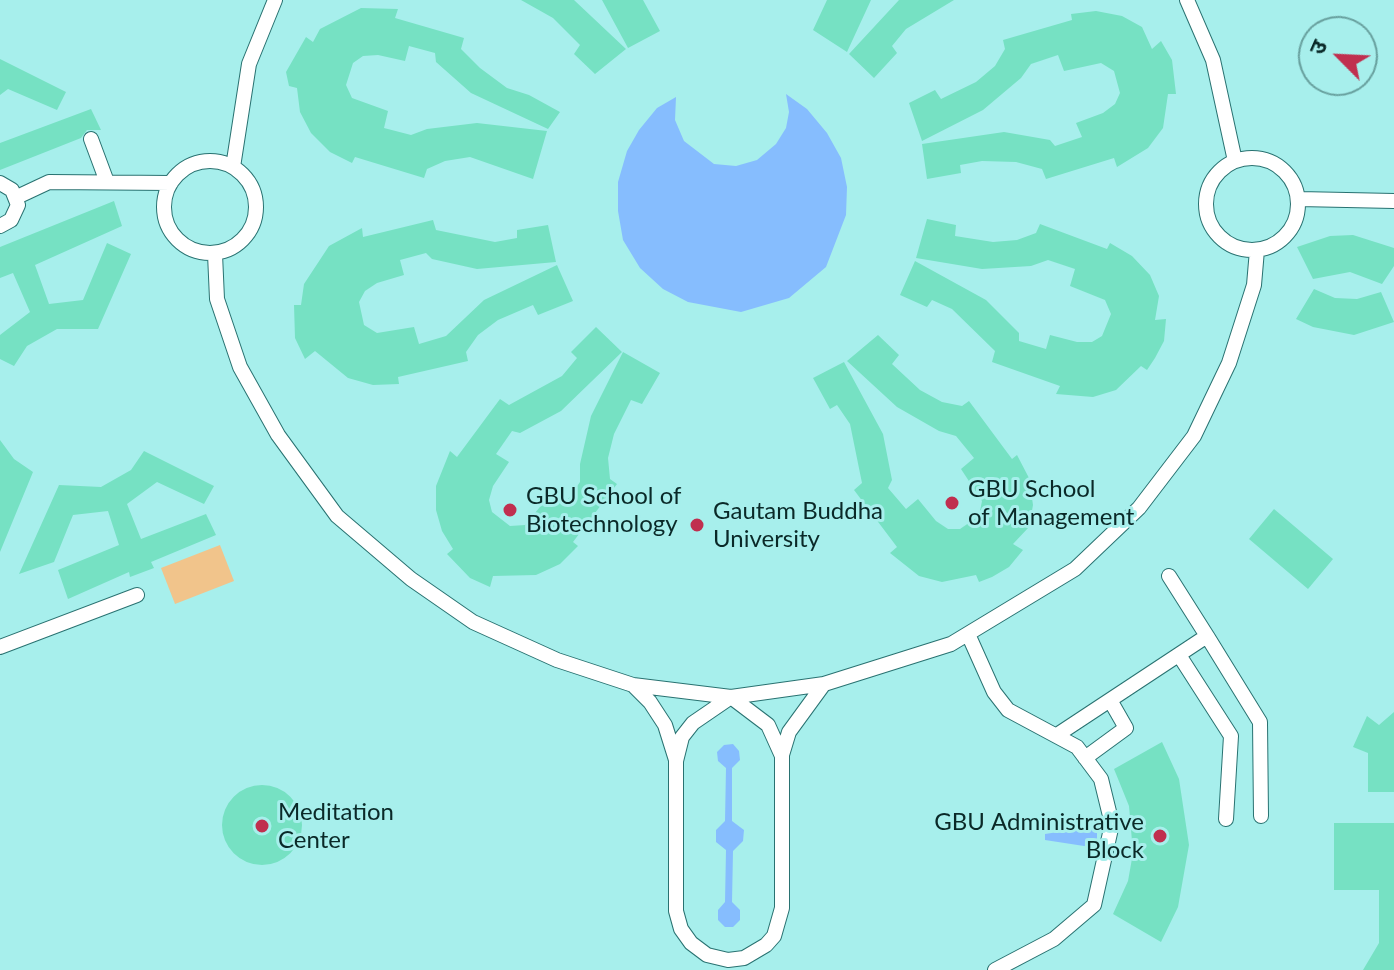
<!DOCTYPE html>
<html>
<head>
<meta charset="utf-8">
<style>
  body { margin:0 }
  #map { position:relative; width:1394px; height:970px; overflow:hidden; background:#a7efec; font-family:Lato,"Noto Sans Devanagari",sans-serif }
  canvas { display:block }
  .north { position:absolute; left:1298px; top:16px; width:80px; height:80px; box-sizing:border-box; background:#a7efec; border:2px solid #68a09e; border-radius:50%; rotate:294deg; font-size:22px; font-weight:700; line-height:32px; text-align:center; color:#0a2928 }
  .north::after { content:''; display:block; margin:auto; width:28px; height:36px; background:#c02f4f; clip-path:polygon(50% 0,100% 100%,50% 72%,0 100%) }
</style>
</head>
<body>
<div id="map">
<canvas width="1394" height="970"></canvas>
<div class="north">उ</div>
</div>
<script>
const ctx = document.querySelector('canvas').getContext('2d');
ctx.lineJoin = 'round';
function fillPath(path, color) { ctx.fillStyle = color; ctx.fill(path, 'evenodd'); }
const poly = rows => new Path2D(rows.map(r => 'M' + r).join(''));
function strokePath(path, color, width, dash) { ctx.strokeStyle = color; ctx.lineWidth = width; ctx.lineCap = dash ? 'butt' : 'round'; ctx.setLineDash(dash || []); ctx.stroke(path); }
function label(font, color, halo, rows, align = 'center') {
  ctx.font = font + ' Lato,sans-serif'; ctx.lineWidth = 6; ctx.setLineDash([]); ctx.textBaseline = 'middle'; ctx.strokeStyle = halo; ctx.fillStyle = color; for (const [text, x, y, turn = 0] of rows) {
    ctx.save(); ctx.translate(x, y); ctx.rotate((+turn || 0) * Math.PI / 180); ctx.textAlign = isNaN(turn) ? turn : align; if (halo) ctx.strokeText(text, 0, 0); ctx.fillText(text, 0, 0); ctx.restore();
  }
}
const green = poly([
  [220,545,234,581,175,604,161,568]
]);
const water = poly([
  [786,94,807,109,827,133,841,158,847,187,846,215,826,267,789,298,741,312,688,302,663,289,640,268,623,240,618,211,618,182,627,151,639,130,657,108,676,97,675,120,684,141,714,164,736,166,757,160,776,144,786,128,789,112],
  [733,744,739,751,740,760,732,768,732,821,744,830,743,841,733,851,732,902,740,910,740,920,733,927,725,927,718,920,718,910,725,902,726,850,716,842,716,830,725,821,726,768,718,761,717,752,724,745],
  [1097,826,1097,848,1045,840,1045,834]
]);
const building = poly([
  [521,0,574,0,626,49,595,74,574,54,580,45,553,18],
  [602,0,643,0,660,31,628,48],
  [827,0,871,0,847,52,813,30],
  [899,0,954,0,906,29,892,46,897,53,874,78,849,54],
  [361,8,398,9,395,18,464,38,461,49,480,68,507,88,529,95,560,112,548,129,471,93,436,62,435,53,409,46,405,61,378,55,363,56,353,63,346,85,352,98,388,111,384,128,411,135,427,129,477,123,547,131,533,179,470,157,445,161,427,169,424,178,355,157,352,163,330,152,311,133,300,112,297,88,289,86,286,72,306,37,313,42,320,29],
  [1096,11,1122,16,1142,27,1152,49,1161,41,1172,60,1176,94,1168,94,1163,128,1148,148,1117,167,1114,158,1046,179,1042,169,1016,162,982,161,960,165,961,173,927,179,922,144,1004,132,1050,140,1055,146,1082,137,1076,123,1103,113,1115,104,1120,93,1114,71,1101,63,1064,71,1058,55,1031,64,1021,78,983,110,922,141,909,103,935,90,941,99,976,82,995,66,1005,49,1003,40,1072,20,1071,14],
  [0,59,66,92,57,110,8,89,0,95],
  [91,109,101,130,87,130,81,138,0,170,0,143],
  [114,201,122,226,35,265,49,304,83,300,107,243,131,254,98,329,57,329,27,346,14,366,0,359,0,335,30,312,13,273,0,278,0,247],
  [927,219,956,225,955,236,993,242,1017,240,1036,233,1040,224,1107,249,1110,243,1132,256,1150,275,1159,296,1155,320,1166,319,1164,341,1155,358,1147,370,1141,366,1116,390,1093,397,1056,394,1060,386,992,362,995,351,952,309,932,300,927,307,900,295,915,261,986,300,1019,333,1019,341,1046,349,1050,335,1077,342,1092,342,1102,336,1111,314,1105,300,1070,286,1075,269,1048,260,1031,266,982,269,916,258],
  [433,220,436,230,495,242,517,238,517,230,548,225,556,262,477,269,432,259,426,253,400,260,404,275,377,283,365,291,359,302,364,325,377,333,414,327,419,344,446,336,484,300,557,265,573,301,538,315,533,305,498,320,478,335,466,352,468,361,398,377,399,384,373,385,348,378,315,351,305,359,295,338,294,305,301,305,304,284,329,246,362,228,363,237],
  [1353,235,1394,248,1394,266,1382,284,1350,272,1313,279,1297,247,1330,236],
  [1314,289,1335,298,1357,299,1381,292,1394,322,1354,335,1313,327,1296,319],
  [596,327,622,352,561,411,520,433,512,431,496,454,509,462,493,486,489,500,492,512,510,526,525,525,549,496,564,505,580,482,580,464,591,416,623,352,660,373,642,404,631,400,614,434,608,458,610,479,617,484,573,542,578,546,560,564,536,575,493,576,490,587,470,578,447,554,453,549,442,531,436,510,436,486,450,451,457,457,500,399,509,405,562,376,577,358,571,352],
  [878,335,899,355,892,364,920,390,942,402,962,406,969,401,1012,459,1017,455,1029,478,1033,505,1029,527,1013,544,1023,550,1009,567,992,577,979,582,976,575,942,582,919,576,890,553,897,547,854,490,862,483,850,424,837,405,830,409,813,378,844,362,883,434,892,480,888,488,906,509,918,499,936,521,948,529,960,529,979,516,982,501,961,469,974,458,956,436,939,431,897,407,847,361],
  [0,440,14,459,33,472,0,552],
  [144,451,214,486,204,504,157,482,127,504,141,539,206,514,216,535,151,562,154,568,130,577,129,572,68,599,58,570,119,545,108,511,73,515,54,562,19,574,59,485,101,487,131,470],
  [1274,509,1333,559,1308,589,1249,539],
  [1394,712,1394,792,1368,792,1368,753,1353,747,1367,716,1379,725],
  [1162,742,1179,779,1189,845,1178,907,1161,942,1113,914,1128,881,1133,853,1129,806,1114,769],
  '222 825a40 40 0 1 1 80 0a40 40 0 1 1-80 0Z',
  [1334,823,1394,823,1394,970,1363,970,1379,943,1379,890,1334,890]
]);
const minor = poly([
  [1187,0,1213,60,1235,161],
  [91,139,107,182],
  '1206 204a46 46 0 1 1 92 0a46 46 0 1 1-92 0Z',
  '164 207a46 46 0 1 1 92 0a46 46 0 1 1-92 0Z',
  [233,167,249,64,275,0],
  [0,183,12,190,18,205,11,220,0,226],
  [17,197,49,182,171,183],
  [1299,199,1394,201],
  [215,254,217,299,240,367,278,435,337,516,411,579,473,622,557,660,633,685,731,697,824,684,951,644,1075,569,1139,508,1194,436,1229,363,1254,285,1257,250],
  [1169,576,1207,636],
  [968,634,994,692,1008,710,1077,747,1101,779,1112,824,1094,905,1054,939,995,970],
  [0,647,137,595],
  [1179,655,1231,736,1226,819],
  [633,685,650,702,665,725,676,760],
  [731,697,768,725,782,756,782,908,774,936,766,945,744,958,728,960,707,955,691,943,681,929,676,911,676,761,682,737,693,723,731,697],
  [1057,735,1207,636,1260,722,1261,816],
  [782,755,789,732,824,684],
  [1085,758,1126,728,1110,700]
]);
const markers = [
  [952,503,8,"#c02f4f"],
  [510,510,8,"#c02f4f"],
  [697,525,8,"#c02f4f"],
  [262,826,8,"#c02f4f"],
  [1160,836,8,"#c02f4f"]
];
const poiNames = [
  ["GBU School",968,489],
  ["of Management",968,517],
  ["GBU School of",526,496],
  ["Biotechnology",526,524],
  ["Gautam Buddha",713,511],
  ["University",713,539],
  ["Meditation",278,812],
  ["Center",278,840],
  ["GBU Administrative",1144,822,"right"],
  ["Block",1144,850,"right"]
];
fillPath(green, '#f1c48b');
fillPath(water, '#86bdfe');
fillPath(building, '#76e1c3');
strokePath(minor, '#297271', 16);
strokePath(minor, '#fff', 14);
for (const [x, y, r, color] of markers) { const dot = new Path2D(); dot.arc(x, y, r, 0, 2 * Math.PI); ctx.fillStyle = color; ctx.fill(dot); strokePath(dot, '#a7efec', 3); }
label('24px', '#0a2928', '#a7efec', poiNames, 'left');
</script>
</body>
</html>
